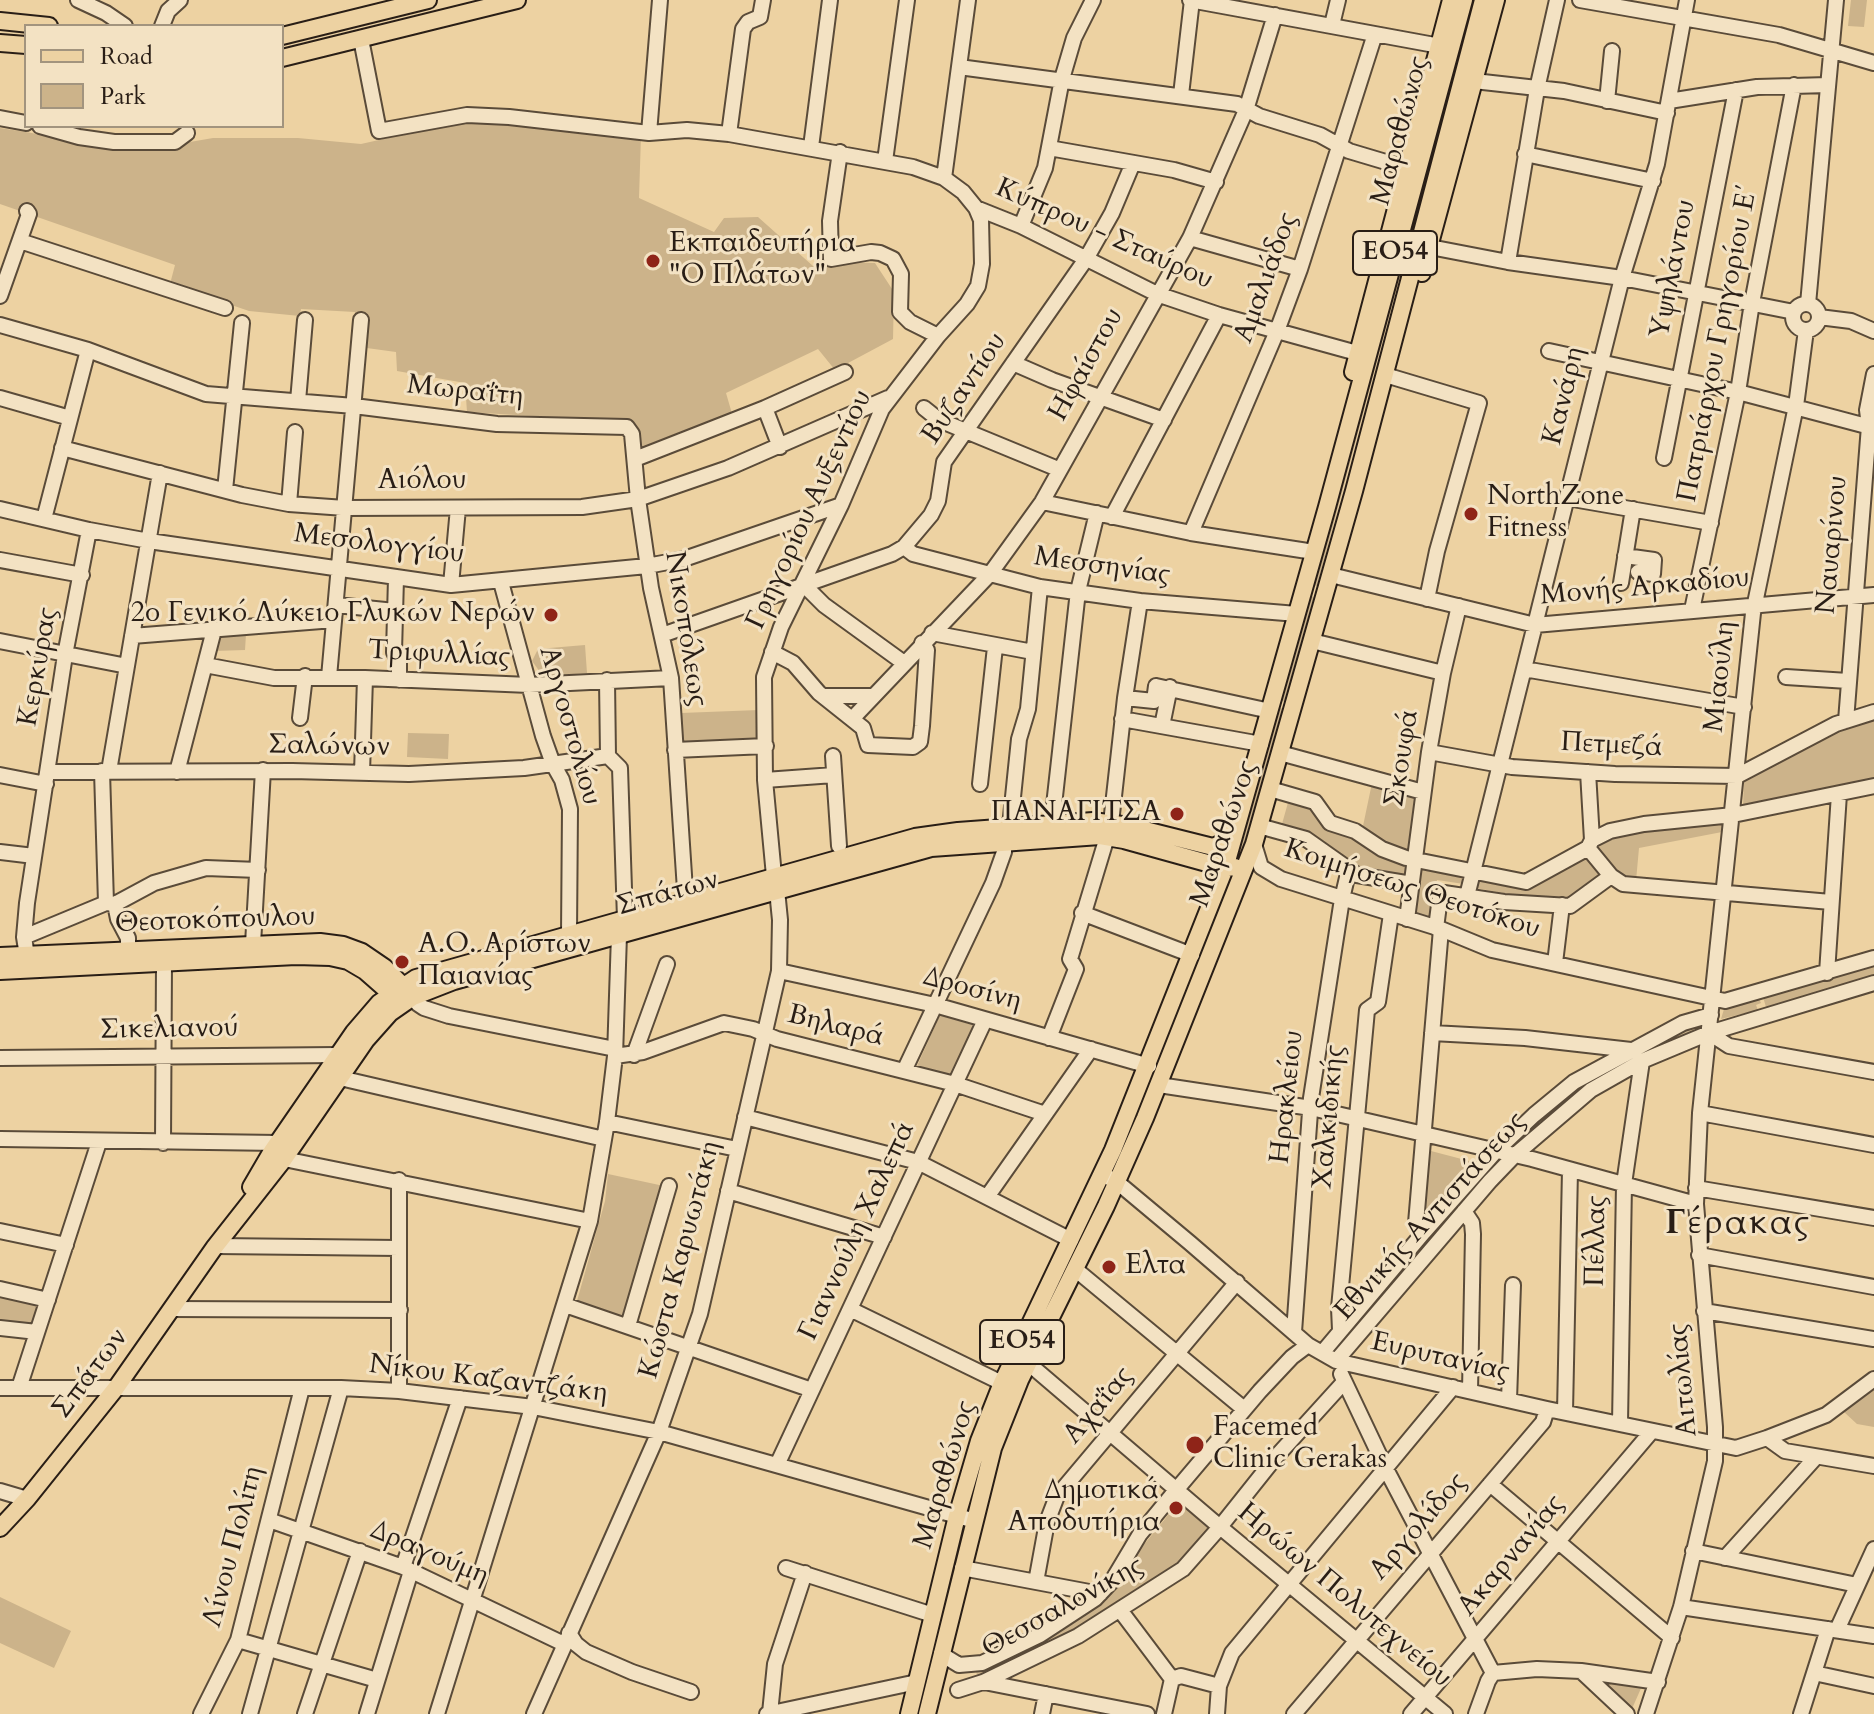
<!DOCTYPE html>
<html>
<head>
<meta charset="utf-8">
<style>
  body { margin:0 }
  #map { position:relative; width:1874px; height:1714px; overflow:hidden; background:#edd2a2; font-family:Cardo,serif }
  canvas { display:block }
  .legend { position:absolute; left:24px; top:24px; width:260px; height:104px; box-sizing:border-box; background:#f3e2c3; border:2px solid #a2947e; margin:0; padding:10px 14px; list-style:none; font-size:24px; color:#291e16 }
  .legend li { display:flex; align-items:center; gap:16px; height:40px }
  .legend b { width:40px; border:2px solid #a2947e }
</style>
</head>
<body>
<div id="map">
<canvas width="1874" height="1714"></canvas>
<ul class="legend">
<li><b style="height:10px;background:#edd2a2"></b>Road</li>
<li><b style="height:22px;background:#ccb38a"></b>Park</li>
</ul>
</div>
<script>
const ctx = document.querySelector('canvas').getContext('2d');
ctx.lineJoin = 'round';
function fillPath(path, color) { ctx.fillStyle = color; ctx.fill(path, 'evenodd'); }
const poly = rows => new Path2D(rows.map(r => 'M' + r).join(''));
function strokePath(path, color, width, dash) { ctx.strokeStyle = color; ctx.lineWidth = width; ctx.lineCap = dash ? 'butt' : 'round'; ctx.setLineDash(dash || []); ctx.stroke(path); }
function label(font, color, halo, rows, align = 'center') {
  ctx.font = font + ' Cardo,serif'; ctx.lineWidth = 6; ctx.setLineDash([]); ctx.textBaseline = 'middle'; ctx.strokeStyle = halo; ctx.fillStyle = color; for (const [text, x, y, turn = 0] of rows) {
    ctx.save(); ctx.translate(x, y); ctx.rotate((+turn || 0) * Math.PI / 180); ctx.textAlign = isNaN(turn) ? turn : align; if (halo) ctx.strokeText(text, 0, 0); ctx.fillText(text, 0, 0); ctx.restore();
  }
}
const green = poly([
  [1471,0,1474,0,1317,586,1313,585],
  [1851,0,1867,0,1864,27,1848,26],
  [506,120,641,135,639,198,714,232,724,218,758,217,813,266,839,262,875,263,894,292,893,339,835,370,818,349,726,393,733,417,641,451,638,429,630,422,467,412,465,383,397,371,396,352,352,346,355,312,301,309,300,316,249,311,170,284,175,265,0,204,0,128,32,133,90,147,161,147,213,138,298,138,361,144,446,125],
  [1310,596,1314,597,1285,702,1282,701],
  [246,634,245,650,214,651,220,635],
  [585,645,587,673,540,677,540,672,532,661,538,649],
  [1280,708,1284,709,1243,847,1238,853],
  [759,710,760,740,682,743,681,713],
  [1874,716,1874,782,1743,809,1744,777,1835,728],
  [408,733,449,734,448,759,407,757],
  [1372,783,1417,796,1408,854,1382,842,1363,826],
  [1289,799,1308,804,1358,837,1411,866,1408,879,1357,868,1307,833,1282,824],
  [1725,811,1722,832,1639,848,1636,881,1622,880,1598,849,1603,839],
  [1587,855,1602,873,1567,904,1475,888,1477,877,1528,887],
  [1422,867,1465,875,1464,884,1437,880,1429,920,1413,914],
  [1874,964,1874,975,1766,1007,1763,997],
  [1759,999,1761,1003,1756,1005,1758,1010,1721,1019,1724,1009],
  [941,1013,977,1023,951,1076,917,1066],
  [1701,1024,1697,1030,1610,1071,1582,1088,1517,1145,1510,1144,1575,1085,1686,1026],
  [1431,1151,1473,1162,1428,1214,1428,1209,1424,1209],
  [1493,1160,1499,1161,1340,1344,1338,1339],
  [608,1174,664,1186,627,1321,577,1301,605,1201],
  [0,1292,41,1302,34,1327,0,1322],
  [1874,1387,1874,1427,1857,1424,1844,1412],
  [1179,1499,1211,1528,1179,1567,1071,1637,982,1679,977,1674,973,1667,1099,1599,1165,1519],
  [0,1597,71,1631,54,1668,0,1643],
  [1597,1678,1642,1686,1631,1711]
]);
const minor = poly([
  [78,0,106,13,125,26],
  [1190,0,1440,46],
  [1580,0,1779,35,1874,63],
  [1332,25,1338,0],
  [162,26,168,11,180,0],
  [361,39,379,131,467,115,509,117,649,133,687,130,729,134,913,167,944,178,963,192,976,208,1021,226,1157,294,1219,315,1357,353],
  [959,67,1237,104,1259,116,1320,135,1349,151,1406,168],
  [1474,81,1564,91,1667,113],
  [1181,95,1192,0],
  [1607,101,1612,51],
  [1669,101,1757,87,1828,85],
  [0,118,26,123],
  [40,126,79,137,114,142,175,142,187,133],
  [649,133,660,0],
  [729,134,743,29,748,22,760,17,763,0],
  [811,147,830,0],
  [1049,148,1174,170,1216,182],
  [840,152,830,221,831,259,871,252,880,253,893,259,901,274,900,312,910,322,938,336],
  [1525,154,1653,181],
  [885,161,907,0],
  [944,178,968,0],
  [1021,226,1045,168,1062,79,1074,38,1093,0],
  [1190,238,1300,269],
  [20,241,225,308],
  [1430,247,1508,262,1622,278,1794,312],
  [1508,262,1537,89,1557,0],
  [0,296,29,214,27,211],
  [1808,304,1836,0],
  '1793 317a13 13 0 1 1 26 0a13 13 0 1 1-26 0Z',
  [1819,317,1851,321,1874,331],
  [0,325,88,350,206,394,354,406,497,424,627,427,632,434,638,499,651,588,671,678,685,890],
  [1549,351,1738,392,1874,428],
  [1013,363,1052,380,1164,420],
  [1392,377,1479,403,1437,551,1427,599],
  [0,398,70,418],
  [298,401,305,320],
  [765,408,780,447],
  [924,408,939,420,1058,469],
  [62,448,242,495,289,504,345,508,582,507,638,499,728,468,888,398],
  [1664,458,1736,90],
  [635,459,765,408,845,372],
  [225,490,242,323],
  [1567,498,1711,523],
  [1042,502,1191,533,1314,552],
  [289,504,295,432],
  [0,509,89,530,149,541,451,585,647,566,684,559,841,505],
  [1112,517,1219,315],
  [44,519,88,350],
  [1191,533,1277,331,1300,269,1375,34],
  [904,547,913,554,1040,587,1140,601,1297,614],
  [1625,556,1654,560,1653,574,1638,572],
  [0,560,82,575],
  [1331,575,1535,625,1874,595],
  [396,578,394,652,399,663,399,680],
  [501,582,543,736,553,764,562,780,570,809,569,934],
  [1621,583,1633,509],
  [803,584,824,605,904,663],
  [451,585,458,508],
  [336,605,395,611],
  [1692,610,1738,392,1752,303,1794,85],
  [932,633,1033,652],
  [662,635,892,554,904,547,931,515,938,501,944,462,1086,259,1112,213,1133,163],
  [132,636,334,620],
  [0,641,127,666],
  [1312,641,1443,673],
  [772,652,793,663,819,693,863,728,868,745,913,747,920,742,922,726,927,650,922,643],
  [205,665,274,678,365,678,529,685,671,678],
  [1524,669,1744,707],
  [329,677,361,320],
  [1786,677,1848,681],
  [607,680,608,756,620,768,625,919],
  [823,696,872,696],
  [1125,698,1154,701,1156,686,1270,711],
  [300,718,305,676],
  [852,719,990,574,1042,502,1190,238,1246,110,1275,15],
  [1122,719,1261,744],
  [1846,721,1869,426,1867,410,1874,374],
  [1162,726,1170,687],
  [675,750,766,746],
  [1429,752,1512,767,1615,774,1737,776,1836,724,1874,712],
  [1280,753,1423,792],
  [833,756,839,846],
  [109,771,160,473],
  [48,772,292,771,409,774,524,768,608,756],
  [177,772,214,630],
  [1588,772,1592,840],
  [362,773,365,678],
  [0,775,46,784],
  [765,780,834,775],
  [980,784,995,647],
  [1270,789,1315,802,1330,823,1355,831,1382,849,1406,858,1526,882,1588,848,1592,840,1610,831,1644,824,1733,815,1874,786],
  [1052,823,1078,591,1097,513],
  [1111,823,1125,698,1140,601],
  [1010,826,1019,739,1028,709,1040,587],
  [1259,826,1306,839,1357,875,1412,884],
  [1254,844,1261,867,1281,879,1441,929,1492,950,1725,1001,1874,958],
  [1588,848,1611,876,1623,884,1831,902],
  [0,852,34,856],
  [774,876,765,780,764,677,781,627,841,505,882,409,938,336,967,304,978,286,982,264,981,220,976,208],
  [1467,896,1622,278,1657,164,1687,0],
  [106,903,115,904,154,883,206,868,258,870],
  [115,904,118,919,128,938,128,951],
  [1082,913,1192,955],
  [1407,919,1429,752,1443,673,1459,606],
  [1436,928,1440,897,1444,893,1504,902,1570,906,1611,876],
  [24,937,106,903,102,771],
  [253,944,263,770],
  [27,956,24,937,27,903,65,655,89,530],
  [1555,963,1562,905],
  [779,971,935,1005,1149,1066],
  [1827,973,1839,794],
  [413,997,418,1004,424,1008,449,1016,615,1049],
  [1432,1033,1525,1038,1631,1050],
  [1709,1033,1729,1046,1874,1072],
  [1049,1038,1076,969,1070,959,1107,837],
  [634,1055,667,964],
  [615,1056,643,1052,724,1023,753,1029,777,1039,955,1084,1045,1114],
  [0,1058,338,1055],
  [904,1071,993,883,1004,852,1004,841],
  [340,1078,604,1139],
  [1159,1085,1311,1108,1532,1159,1696,1204],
  [1700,1113,1874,1145],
  [745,1117,918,1162,1071,1240],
  [607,1122,737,1149],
  [0,1139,278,1143],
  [163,1143,164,963],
  [284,1159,590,1221],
  [1102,1174,1117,1182,1190,1243,1308,1345,1336,1361,1547,1409,1736,1448,1767,1438,1826,1415,1874,1379],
  [1696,1188,1874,1218],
  [728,1191,884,1237],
  [987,1197,1091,1049],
  [1464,1211,1472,1223,1473,1234,1470,1391],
  [0,1231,66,1245],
  [1424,1232,1416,1223,1441,929],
  [216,1246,399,1248],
  [1699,1255,1874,1287],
  [1075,1269,1244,1409],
  [0,1289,48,1300],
  [565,1305,812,1390],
  [171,1309,400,1310],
  [850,1309,1002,1383],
  [1704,1311,1874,1339],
  [628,1326,669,1186],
  [0,1328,37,1332],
  [1340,1330,1339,1308,1366,1021,1367,1010,1378,1002,1391,914],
  [1294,1332,1311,1098,1342,899,1349,869],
  [1322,1353,1424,1232,1495,1152,1534,1115,1574,1082,1683,1023,1711,1015],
  [1336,1361,1490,1181,1515,1155,1591,1090,1642,1061,1709,1033,1874,983],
  [1028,1363,1220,1527,1445,1714],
  [1341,1374,1386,1469,1493,1673],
  [0,1388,341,1388,399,1391,533,1407,659,1432,968,1519],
  [19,1388,99,1142],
  [399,1391,399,1180],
  [1509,1400,1513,1285],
  [1565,1412,1570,1170],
  [1620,1423,1624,1184,1642,1061],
  [1767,1438,1785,1451,1874,1466],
  [777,1465,985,1020],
  [1490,1484,1672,1638],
  [0,1491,27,1499],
  [269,1520,403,1567,564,1644],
  [1693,1551,1857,1585],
  [1725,1558,1816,1457],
  [403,1567,460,1398],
  [786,1568,933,1615],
  [962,1568,1100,1594],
  [1036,1582,1047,1522,1057,1496,1237,1282],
  [1681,1607,1874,1636],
  [1120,1610,1172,1679],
  [1837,1630,1874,1549],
  [569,1633,576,1644,586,1652,632,1672,691,1692],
  [238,1640,377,1680],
  [941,1654,959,1665,982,1663,1040,1635,1095,1599,1112,1581,1140,1534,1177,1489,1260,1391,1292,1357,1308,1345],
  [1581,1671,1658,1682],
  [1493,1673,1537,1669,1581,1671,1627,1714],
  [1814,1673,1874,1686],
  [984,1682,1147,1714],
  [1219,1686,1232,1653,1453,1387],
  [958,1690,983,1682,1078,1636,1183,1569,1220,1527,1275,1458,1344,1382],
  [770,1713,775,1664,805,1573],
  [201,1714,238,1640,302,1388],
  [250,1714,341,1388],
  [305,1714,360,1551],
  [367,1714,411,1571],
  [437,1714,590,1221,607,1122,615,1056,619,935],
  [534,1714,659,1432,700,1314,779,971,780,920,777,890],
  [767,1714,917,1682],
  [1042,1714,1046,1694],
  [1164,1714,1172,1679,1181,1676,1219,1686,1217,1714],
  [1294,1714,1543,1422,1547,1409],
  [1411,1714,1652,1431],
  [1476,1714,1488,1681,1493,1673],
  [1646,1714,1681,1607,1715,1461,1715,1427,1696,1204,1700,1113,1753,613,1796,406,1806,330],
  [1801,1714,1828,1629]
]);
const major = poly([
  [0,21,49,26],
  [282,36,428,0],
  [0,43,26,45],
  [282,58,517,0],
  [1422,273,1496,0],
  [1353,372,1451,0],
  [0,956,320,942,343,945,362,952,384,967,409,992],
  [0,971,296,956,330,957,348,961,365,971,398,1000],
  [251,1187,272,1151,354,1032,379,1003,416,978,915,837,958,831,1093,821,1129,826,1213,847,1224,842,1235,827],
  [0,1528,27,1499,116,1388,214,1248,284,1159,366,1040,390,1013,413,997,454,981,931,848,1100,836,1124,840,1225,868,1235,867],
  [909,1714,957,1516,979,1441,1002,1383,1113,1150,1225,868,1327,507,1464,0],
  [927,1714,993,1448,1020,1380,1106,1206,1145,1118,1254,844,1354,491,1483,0]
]);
const markers = [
  [653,261,8,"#8f2418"],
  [1471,514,8,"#8f2418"],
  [551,615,8,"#8f2418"],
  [1177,814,8,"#8f2418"],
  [402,962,8,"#8f2418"],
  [1109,1267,8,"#8f2418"],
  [1195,1445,10,"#8f2418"],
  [1176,1508,8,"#8f2418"]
];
const shields = [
  [1395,253,84],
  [1022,1342,84]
];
const shieldNames = [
  ["ΕΟ54",1395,253],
  ["ΕΟ54",1022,1342]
];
const streetNames = [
  ["Μαραθώνος",1401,131,-75],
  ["Κύπρου - Σταύρου",1104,235,24],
  ["Υψηλάντου",1674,269,-79],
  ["Αμαλιάδος",1267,278,-70],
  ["Πατριάρχου Γρηγορίου Ε΄",1719,343,-79],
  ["Ηφαίστου",1087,365,-61],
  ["Βυζαντίου",965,389,-56],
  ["Μωραΐτη",465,392,6],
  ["Κανάρη",1565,396,-76],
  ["Αιόλου",422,482],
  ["Γρηγορίου Αυξεντίου",810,510,-65],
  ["Μεσολογγίου",379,545,7],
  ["Ναυαρίνου",1833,545,-85],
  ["Μεσσηνίας",1102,567,8],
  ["Μονής Αρκαδίου",1645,588,-5],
  ["Νικοπόλεως",685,629,81],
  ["Τριφυλλίας",439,655,3],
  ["Κερκύρας",39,667,-80],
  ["Μιαούλη",1721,677,-84],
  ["Αργοστολίου",569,726,74],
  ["Πετμεζά",1612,746,3],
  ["Σαλώνων",329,747,1],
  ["Σκουφά",1403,758,-81],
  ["Μαραθώνος",1225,834,-71],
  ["Κοιμήσεως Θεοτόκου",1412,890,18],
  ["Σπάτων",668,894,-16],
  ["Θεοτοκόπουλου",215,921,-2],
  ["Δροσίνη",972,990,15],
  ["Βηλαρά",836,1027,14],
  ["Σικελιανού",169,1030,-1],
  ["Ηρακλείου",1288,1097,-84],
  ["Χαλκιδικής",1330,1117,-85],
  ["Εθνικής Αντιστάσεως",1431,1217,-48],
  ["Γιαννούλη Χαλεπά",858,1231,-65],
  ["Πέλλας",1597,1241,-89],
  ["Κώστα Καρυωτάκη",681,1260,-75],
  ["Ευρυτανίας",1440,1358,13],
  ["Σπάτων",91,1374,-53],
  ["Νίκου Καζαντζάκη",488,1380,7],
  ["Αιτωλίας",1684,1380,-95],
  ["Αχαΐας",1099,1406,-50],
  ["Μαραθώνος",946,1475,-73],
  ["Αργολίδος",1419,1527,-49],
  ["Λίνου Πολίτη",234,1547,-75],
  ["Δραγούμη",429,1554,23],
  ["Ακαρνανίας",1512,1556,-50],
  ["Ηρώων Πολυτεχνείου",1344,1596,40],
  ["Θεσσαλονίκης",1063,1608,-29]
];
const poiNames = [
  ["Εκπαιδευτήρια",669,245],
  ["\"Ο Πλάτων\"",669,277],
  ["NorthZone",1487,498],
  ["Fitness",1487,530],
  ["2ο Γενικό Λύκειο Γλυκών Νερών",535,615,"right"],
  ["ΠΑΝΑΓΙΤΣΑ",1161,814,"right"],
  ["Α.Ο. Αρίστων",418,946],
  ["Παιανίας",418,978],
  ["Ελτα",1125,1267],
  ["Facemed",1213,1429],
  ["Clinic Gerakas",1213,1461],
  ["Δημοτικά",1160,1492,"right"],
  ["Αποδυτήρια",1160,1524,"right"]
];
const districtNames = [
  ["Γέρακας",1738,1225]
];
fillPath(green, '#ccb38a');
strokePath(minor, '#5a4b39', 18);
strokePath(major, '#291e16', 20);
strokePath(minor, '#f3e2c3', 14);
strokePath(major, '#edd2a2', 16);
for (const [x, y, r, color] of markers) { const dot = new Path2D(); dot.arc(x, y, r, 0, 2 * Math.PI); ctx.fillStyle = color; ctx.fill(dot); strokePath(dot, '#f3e2c3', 3); }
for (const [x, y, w] of shields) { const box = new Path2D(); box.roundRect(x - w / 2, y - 22, w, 44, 6); ctx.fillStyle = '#f3e2c3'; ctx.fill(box); strokePath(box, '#291e16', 2); }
label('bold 26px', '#291e16', null, shieldNames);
label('28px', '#291e16', '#f3e2c3', streetNames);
label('28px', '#291e16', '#f3e2c3', poiNames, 'left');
ctx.letterSpacing = '2px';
label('bold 36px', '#291e16', '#f3e2c3', districtNames);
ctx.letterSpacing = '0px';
</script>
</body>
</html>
